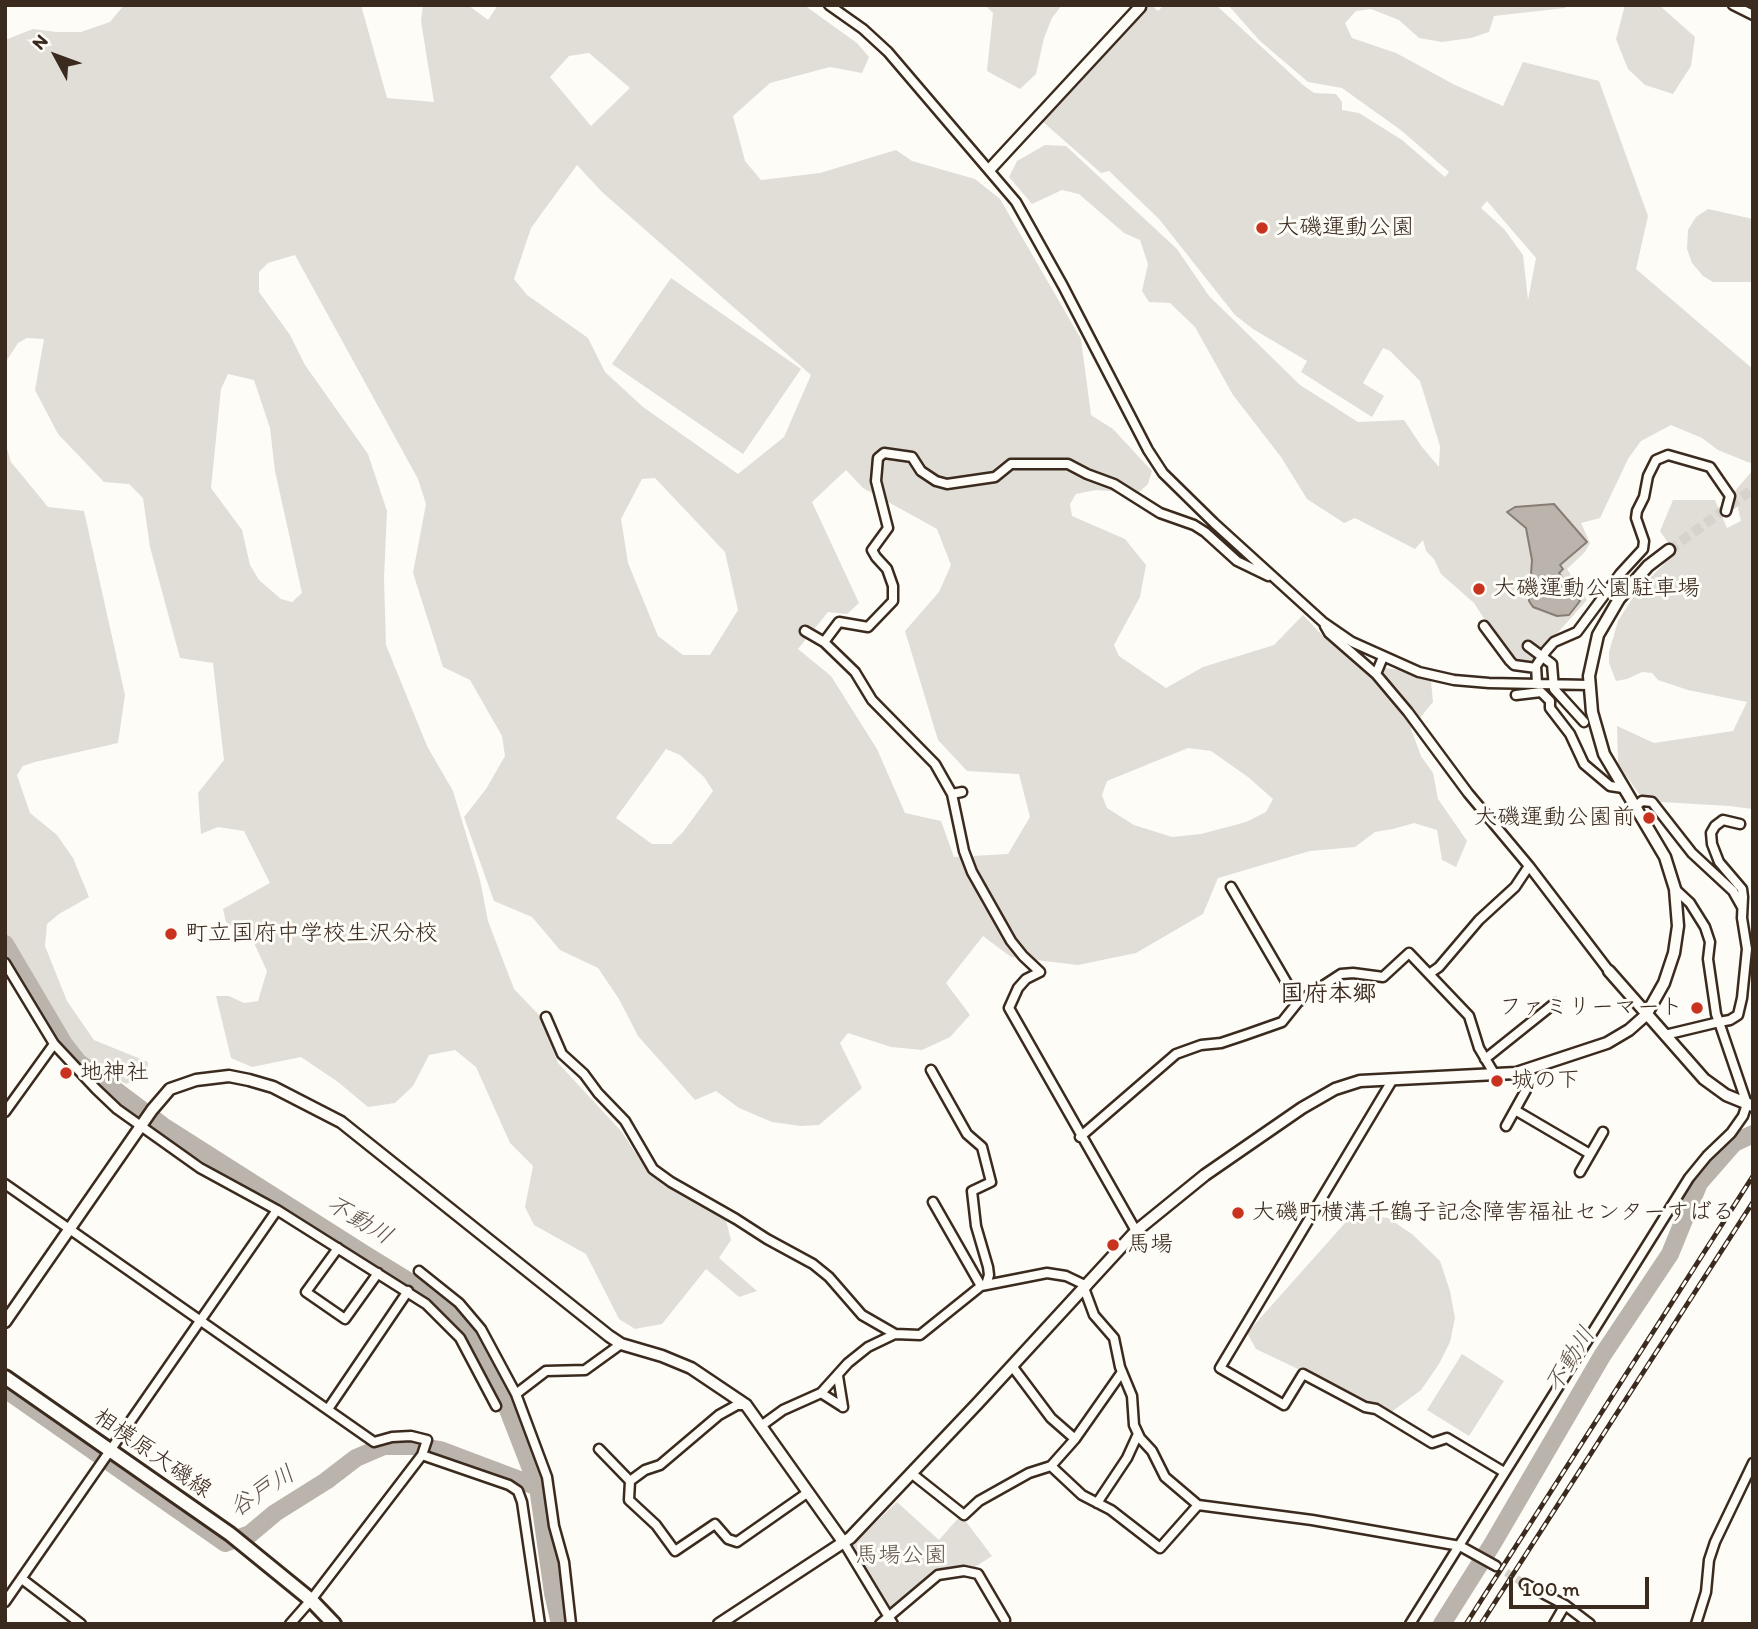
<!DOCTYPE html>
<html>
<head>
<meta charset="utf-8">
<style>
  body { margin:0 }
  #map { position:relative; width:1758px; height:1629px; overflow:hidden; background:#fdfcf7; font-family:Itim,sans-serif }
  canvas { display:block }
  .frame { position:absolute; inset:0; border:7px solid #3b2a1e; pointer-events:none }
  .north { position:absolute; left:21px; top:21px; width:70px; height:70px; -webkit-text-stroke:5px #fdfcf7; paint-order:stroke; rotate:311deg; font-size:19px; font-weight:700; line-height:28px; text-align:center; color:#3b2a1e }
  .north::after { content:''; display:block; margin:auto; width:24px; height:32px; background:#3b2a1e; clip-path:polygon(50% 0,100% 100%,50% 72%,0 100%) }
  .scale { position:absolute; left:1509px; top:1577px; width:140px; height:32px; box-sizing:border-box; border:4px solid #3b2a1e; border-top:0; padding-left:9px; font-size:21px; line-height:24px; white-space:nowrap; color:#3b2a1e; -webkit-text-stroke:5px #fdfcf7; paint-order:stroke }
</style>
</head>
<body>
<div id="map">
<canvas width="1758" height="1629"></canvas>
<div class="frame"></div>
<div class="north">N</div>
<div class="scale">100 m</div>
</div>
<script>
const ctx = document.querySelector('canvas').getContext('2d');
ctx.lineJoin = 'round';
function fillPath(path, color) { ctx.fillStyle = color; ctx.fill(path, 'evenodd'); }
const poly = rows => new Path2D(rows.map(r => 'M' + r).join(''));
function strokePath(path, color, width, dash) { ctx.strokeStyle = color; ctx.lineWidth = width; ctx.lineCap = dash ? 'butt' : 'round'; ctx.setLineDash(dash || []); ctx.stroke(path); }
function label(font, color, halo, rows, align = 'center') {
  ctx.font = font + ' Itim,"Klee One",sans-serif'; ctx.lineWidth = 6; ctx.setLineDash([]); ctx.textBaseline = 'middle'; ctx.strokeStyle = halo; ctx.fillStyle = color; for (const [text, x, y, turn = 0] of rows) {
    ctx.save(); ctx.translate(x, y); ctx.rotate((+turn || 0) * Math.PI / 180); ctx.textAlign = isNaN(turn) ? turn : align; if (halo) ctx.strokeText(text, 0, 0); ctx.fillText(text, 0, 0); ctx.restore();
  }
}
const green = poly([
  [124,5,361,5,387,98,434,102,421,21,423,5,468,5,488,20,498,5,804,5,857,43,869,57,862,73,830,67,770,83,733,116,745,161,761,180,820,173,896,150,912,161,975,179,1000,199,1081,339,1091,415,1113,429,1152,471,1148,484,1138,493,1096,490,1076,494,1070,504,1072,516,1125,539,1146,565,1140,597,1114,645,1119,656,1166,688,1203,667,1274,645,1303,615,1323,636,1358,664,1400,670,1431,681,1433,702,1411,729,1421,756,1433,773,1438,799,1467,841,1456,867,1442,860,1437,830,1414,823,1393,829,1375,832,1355,847,1310,851,1218,878,1203,914,1136,953,1078,965,1011,957,983,936,946,983,970,1015,950,1037,922,1050,891,1047,848,1033,840,1043,862,1088,819,1125,801,1126,772,1122,739,1108,716,1091,695,1100,638,1036,619,999,598,968,560,950,532,917,494,901,464,817,486,789,505,756,502,736,470,680,443,667,413,573,426,504,418,479,295,255,268,263,259,272,259,292,290,335,305,365,368,454,387,511,384,578,386,645,427,746,453,791,480,880,488,921,514,989,539,1015,558,1063,621,1131,649,1173,722,1204,731,1240,719,1258,757,1291,739,1297,706,1269,662,1324,635,1329,619,1319,586,1254,534,1225,525,1207,533,1166,510,1143,476,1067,455,1050,429,1055,413,1086,395,1103,368,1107,338,1082,301,1057,252,1067,231,1058,216,996,229,996,244,1003,258,1001,267,971,253,941,226,922,223,909,270,883,244,831,218,827,201,834,198,793,224,760,213,663,180,658,150,547,143,498,129,484,104,482,58,434,35,390,44,339,27,338,18,343,7,360,5,369,5,40,33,29,56,32,81,32,110,22],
  [589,53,630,88,591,126,550,77,569,56],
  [577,165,602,192,811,375,784,437,738,474,643,407,605,372,588,338,527,295,514,279,531,228],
  [228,374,254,380,270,428,275,471,302,593,292,602,281,599,259,580,250,565,242,530,211,488,221,389],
  [846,470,863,488,937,529,951,565,939,592,905,631,938,740,967,771,1019,774,1030,817,1008,854,954,857,941,821,905,813,877,749,831,676,798,649,828,612,847,614,859,603,812,502],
  [655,478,725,552,738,610,710,655,683,655,658,636,628,563,621,519,642,479],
  [1188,748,1211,751,1248,777,1273,799,1266,812,1246,822,1201,834,1172,837,1134,825,1107,808,1102,795,1107,781],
  [666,749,680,755,704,777,713,791,683,832,671,844,652,844,616,818],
  [985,5,1062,5,1052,18,1044,38,1036,74,1020,89,987,71,993,13],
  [1146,5,1151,5,1158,11,1164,5,1216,5,1303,85,1314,93,1336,94,1342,102,1342,110,1359,113,1402,140,1445,177,1449,172,1402,131,1342,88,1308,82,1260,41,1228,5,1566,5,1565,8,1494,16,1489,32,1471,38,1442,42,1419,38,1399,20,1371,9,1356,11,1345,23,1352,38,1396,53,1455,85,1503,106,1523,62,1599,81,1648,216,1636,269,1753,369,1753,461,1750,463,1718,450,1702,438,1671,425,1641,441,1628,459,1600,518,1581,523,1590,543,1585,552,1567,569,1587,600,1529,665,1515,664,1510,659,1474,603,1441,574,1434,559,1426,551,1423,540,1415,549,1355,518,1344,523,1307,499,1281,457,1233,395,1195,327,1170,303,1149,302,1142,291,1148,264,1140,240,1124,233,1079,194,1062,190,1032,204,1009,177,1017,161,1045,145,1066,146,1177,249,1209,296,1300,385,1358,422,1404,420,1422,447,1439,467,1440,446,1420,381,1390,351,1383,348,1363,383,1384,396,1372,417,1301,372,1307,361,1253,329,1235,315,1159,219,1109,171,1101,173,1042,121],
  [1487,201,1536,258,1528,300,1523,255,1504,229,1481,208],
  [1625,5,1659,5,1695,37,1691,66,1673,94,1645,85,1628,69,1616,39],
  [1708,209,1753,219,1753,282,1713,282,1703,276,1692,263,1687,249,1688,230,1696,217],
  [671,278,801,369,743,454,612,364],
  [5,442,11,462,48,507,84,511,125,695,118,743,35,762,23,766,17,775,30,813,57,835,73,858,89,897,59,914,47,924,45,946,67,1001,94,1040,148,1062,147,1076,126,1084,92,1065,57,1024,5,934],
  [1753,470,1753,809,1729,806,1644,801,1618,764,1617,726,1654,743,1733,731,1747,702,1688,690,1658,680,1652,673,1642,672,1627,679,1616,681,1609,663,1609,652,1618,621,1637,591,1675,553,1660,531,1673,500,1715,500,1727,528,1741,521,1734,492],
  [1353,1214,1388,1218,1412,1234,1440,1261,1450,1291,1455,1318,1450,1342,1439,1364,1421,1390,1390,1413,1256,1349,1247,1333],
  [1462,1354,1504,1381,1469,1436,1427,1410],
  [897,1502,939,1540,961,1515,992,1556,972,1569,953,1566,891,1608,851,1546]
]);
const water = poly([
  [1554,504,1587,542,1560,565,1563,569,1559,573,1580,601,1569,615,1557,616,1533,607,1529,601,1532,560,1526,528,1507,512,1515,507,1554,504]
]);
const river = poly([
  [5,944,64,1044,78,1062,163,1126,366,1255,408,1281,420,1284,450,1311,472,1335,498,1384,538,1487,553,1593,560,1624],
  [5,1389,225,1543,250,1534,275,1513,326,1481,356,1458,384,1446,417,1446,440,1450,538,1487],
  [1442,1624,1493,1543,1602,1356,1670,1254,1699,1183,1734,1143,1753,1134]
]);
const minorTunnel = poly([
  [1496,1566,1525,1584]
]);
const tertiaryTunnel = poly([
  [1669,550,1753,489]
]);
const minor = poly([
  [829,5,863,29,888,52,1016,202,1063,286,1148,450,1163,473,1214,523,1323,622,1352,642,1419,672,1454,680,1489,683,1589,685],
  [1733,5,1753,15],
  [1325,626,1329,633,1376,674],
  [1484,626,1510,661,1514,665,1536,668],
  [805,631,824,642,855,672,872,700,935,764,952,794],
  [824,642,839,622,868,627,893,601,893,586,887,569,876,557,872,550,888,528,876,481,878,458,884,453,912,457,921,471,936,481,947,484,995,477,1011,464,1068,464,1087,474,1114,484,1160,513,1194,525,1205,532,1237,561,1268,576],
  [1528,646,1552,664,1554,689,1584,722],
  [1383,657,1376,674,1408,712,1468,793,1529,866,1609,971],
  [1537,683,1536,666,1546,651,1554,642,1577,632,1620,574,1643,549,1644,541,1636,518,1637,511,1644,497,1648,476,1656,460,1668,455,1710,467,1730,496,1726,511],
  [1516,695,1541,692,1550,701,1550,708,1570,734,1584,764,1610,786,1623,788],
  [962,792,952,794,964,851,972,872,1011,941,1023,956,1040,972,1026,979,1018,988,1009,1008,1136,1231],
  [1635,807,1642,801,1652,802,1692,853,1733,891,1742,907],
  [1231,887,1298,1002],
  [1675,889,1690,903,1705,927,1710,942,1708,959,1716,1014,1719,1022,1730,1020,1738,1015,1742,998,1747,949,1742,918,1743,897,1742,889,1719,862,1712,844,1711,833,1715,826,1723,820,1740,824],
  [5,963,54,1044,96,1089,117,1109,200,1168,277,1210,426,1304,460,1338,496,1406],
  [1429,974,1439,967,1479,920,1515,887,1529,866],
  [546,1017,562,1054,584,1074,598,1093,625,1121,653,1169,671,1182,736,1219,767,1239,813,1264,829,1277,862,1315,895,1334],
  [1485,1059,1555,1003],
  [931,1070,967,1134,982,1147,991,1182,972,1191,976,1226,988,1267,989,1275,986,1285],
  [1393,1079,1220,1368,1284,1405,1303,1374,1365,1407,1376,1409,1432,1443,1447,1438,1504,1472],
  [1515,1110,1590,1154],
  [5,1112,54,1044],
  [1506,1126,1526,1090,1516,1073],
  [1080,1137,1176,1054,1201,1045,1221,1043,1245,1035,1282,1022,1298,1002,1341,974,1353,973,1383,977,1409,953,1469,1016,1479,1048,1495,1075],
  [1580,1172,1603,1132],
  [5,1184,374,1442,392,1437,411,1436,427,1440,422,1455,311,1600,290,1624],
  [933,1202,981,1286],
  [338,1248,306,1292,345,1319,378,1273],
  [419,1271,459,1303,481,1329,516,1394,547,1477,554,1526,564,1562,571,1624],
  [1084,1288,1094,1315,1114,1338,1120,1367,1132,1396,1134,1425,1140,1438,1152,1451,1165,1477,1198,1505],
  [1012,1366,1051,1418,1075,1439,1051,1466],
  [838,1376,843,1407],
  [821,1393,843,1407],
  [516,1394,546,1371,585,1370,621,1344],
  [328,1409,408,1291],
  [761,1426,783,1410,821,1393,848,1363,868,1347,895,1334,920,1335,981,1286,1047,1273,1066,1276,1087,1286],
  [1075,1439,1122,1372],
  [599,1449,630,1481,629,1500,656,1525,675,1551,715,1524,728,1539,737,1542,807,1493],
  [422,1455,509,1485,518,1491,522,1502,540,1624],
  [911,1473,964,1515,979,1501,1029,1473,1051,1466,1082,1495,1111,1510,1160,1548,1198,1505,1312,1520,1460,1546,1496,1566],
  [630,1481,645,1470,660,1465,719,1415,737,1405,746,1405],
  [1097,1503,1127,1458,1138,1434],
  [844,1543,893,1624],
  [22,1579,81,1624],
  [1525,1584,1565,1605,1590,1624],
  [5,1602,277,1210],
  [880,1624,938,1575,964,1571,978,1574,1005,1620],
  [1410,1624,1689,1178,1707,1156,1731,1133,1743,1116,1747,1104,1719,1022,1665,1035],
  [1554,1624,1565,1605],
  [1696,1624,1706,1592,1709,1560,1715,1542,1753,1463]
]);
const tertiary = poly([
  [990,169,1140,7],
  [1609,971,1704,1079,1726,1095,1753,1106],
  [5,1322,152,1110,170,1089,196,1080,229,1076,249,1080,273,1087,341,1122,609,1336,621,1344,662,1356,691,1368,746,1405,844,1543],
  [719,1624,850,1538,977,1404,1136,1231,1205,1175,1302,1108,1335,1089,1360,1081,1516,1073,1607,1043,1629,1030,1646,1015,1664,983,1674,953,1678,926,1675,889,1665,857,1604,754,1592,712,1589,676,1598,635,1619,599,1648,566,1669,550]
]);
const primary = poly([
  [5,1377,230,1534,311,1600,334,1624]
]);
const rail = poly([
  [1466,1624,1753,1176],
  [1481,1624,1753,1202]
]);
const markers = [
  [1262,228,7,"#c8321e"],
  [1479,589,7,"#c8321e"],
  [1649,818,7,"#c8321e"],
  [171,934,7,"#c8321e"],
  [1697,1008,7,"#c8321e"],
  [66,1073,7,"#c8321e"],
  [1497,1081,7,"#c8321e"],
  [1238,1213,7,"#c8321e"],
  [1113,1245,7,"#c8321e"]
];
const poiNames = [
  ["大磯運動公園",1276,228],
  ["大磯運動公園駐車場",1493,589],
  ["大磯運動公園前",1635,818,"right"],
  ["町立国府中学校生沢分校",185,934],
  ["ファミリーマート",1683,1008,"right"],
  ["地神社",80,1073],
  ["城の下",1511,1081],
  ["大磯町横溝千鶴子記念障害福祉センターすばる",1252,1213],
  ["馬場",1127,1245]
];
const streetNames = [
  ["相模原大磯線",152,1454,35]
];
const parkNames = [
  ["馬場公園",901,1556]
];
const neighbourhoodNames = [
  ["国府本郷",1328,995]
];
const waterNames = [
  ["不動川",359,1221,31],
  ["不動川",1571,1360,-58],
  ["谷戸川",263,1492,-33]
];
fillPath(green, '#e1ded7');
fillPath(water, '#bbb4ad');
strokePath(water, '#887d74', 2);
strokePath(river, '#bbb4ad', 18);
strokePath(minorTunnel, '#d6d2cc', 8, [8, 4]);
strokePath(tertiaryTunnel, '#d6d2cc', 10, [10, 5]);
strokePath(minor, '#3b2a1e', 13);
strokePath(tertiary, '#3b2a1e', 15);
strokePath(primary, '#3b2a1e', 18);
strokePath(minor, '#fdfcf7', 8);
strokePath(tertiary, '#fdfcf7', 10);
strokePath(primary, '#fdfcf7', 12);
strokePath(rail, '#3b2a1e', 5);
strokePath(rail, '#fdfcf7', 2.5, [8]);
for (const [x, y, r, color] of markers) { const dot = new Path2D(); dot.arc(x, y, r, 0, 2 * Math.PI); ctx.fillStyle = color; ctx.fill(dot); strokePath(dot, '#fdfcf7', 2.5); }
label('23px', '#3b2a1e', '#fdfcf7', poiNames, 'left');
label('23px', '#3b2a1e', '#fdfcf7', streetNames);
label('23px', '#64574c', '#fdfcf7', parkNames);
label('bold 24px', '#3b2a1e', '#fdfcf7', neighbourhoodNames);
label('italic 24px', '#615349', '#fdfcf7', waterNames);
</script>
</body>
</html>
